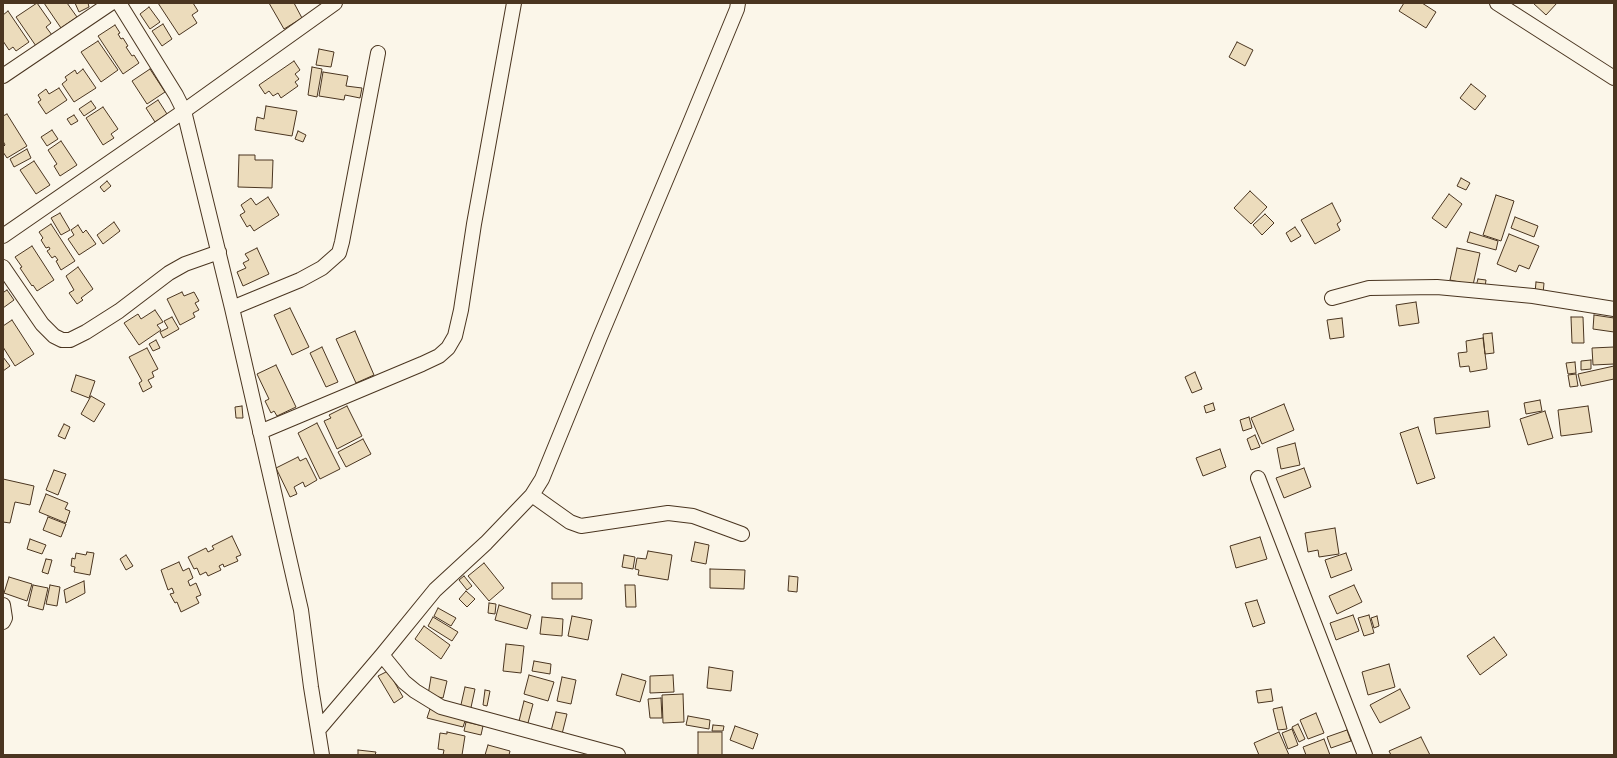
<!DOCTYPE html>
<html>
<head>
<meta charset="utf-8">
<style>
  body { margin:0 }
  #map { position:relative; width:1617px; height:758px; overflow:hidden; background:#fbf6e9; font-family:Arial,sans-serif }
  canvas { display:block }
  .frame { position:absolute; inset:0; border:4px solid #4a3520; pointer-events:none }
</style>
</head>
<body>
<div id="map">
<canvas width="1617" height="758"></canvas>
<div class="frame"></div>
</div>
<script>
const ctx = document.querySelector('canvas').getContext('2d');
ctx.lineJoin = 'round';
function fillPath(path, color) { ctx.fillStyle = color; ctx.fill(path, 'evenodd'); }
const poly = rows => new Path2D(rows.map(r => 'M' + r).join(''));
function strokePath(path, color, width, dash) { ctx.strokeStyle = color; ctx.lineWidth = width; ctx.lineCap = dash ? 'butt' : 'round'; ctx.setLineDash(dash || []); ctx.stroke(path); }
const building = poly([
  [37,3,51,23,46,27,52,35,36,46,16,17,37,3],
  [44,3,67,3,77,17,61,28,44,3],
  [75,3,88,3,89,7,79,12,75,3],
  [158,3,193,3,198,11,192,15,197,23,179,35,158,3],
  [269,3,294,3,302,18,284,29,269,3],
  [1404,3,1422,3,1436,12,1426,28,1399,11,1404,3],
  [1533,3,1557,3,1546,15,1533,3],
  [149,7,160,22,150,29,140,14,149,7],
  [8,11,29,42,16,51,13,47,9,50,3,41,3,15,8,11],
  [163,24,172,39,162,46,152,31,163,24],
  [115,25,120,33,118,34,121,39,123,38,128,46,126,47,132,56,134,55,139,63,123,74,98,36,115,25],
  [98,41,118,70,101,82,81,52,98,41],
  [1237,42,1253,50,1245,66,1229,57,1237,42],
  [319,49,334,52,331,67,316,65,319,49],
  [294,61,300,70,295,74,299,79,295,82,298,86,281,98,278,93,273,96,269,91,265,94,259,85,294,61],
  [312,67,322,69,317,97,308,95,312,67],
  [83,69,96,88,74,102,62,84,67,80,65,77,75,70,77,74,83,69],
  [150,69,165,92,147,104,132,81,150,69],
  [323,72,348,76,346,86,362,88,360,98,345,95,344,100,319,96,323,72],
  [1471,84,1486,96,1475,110,1460,98,1471,84],
  [59,88,67,100,46,114,38,102,41,100,38,95,46,89,49,94,59,88],
  [158,100,167,114,155,122,146,108,158,100],
  [91,101,96,108,84,116,79,109,91,101],
  [266,106,297,111,292,136,255,130,257,117,264,119,266,106],
  [103,107,118,129,111,134,114,138,103,145,86,118,103,107],
  [7,114,27,146,7,158,3,152,3,147,5,145,3,141,3,116,7,114],
  [74,115,78,121,71,125,67,119,74,115],
  [52,130,58,139,47,146,41,137,52,130],
  [298,131,306,135,303,142,295,139,298,131],
  [61,141,77,165,60,176,54,166,57,164,48,150,61,141],
  [27,149,31,158,14,167,10,159,27,149],
  [239,155,255,155,255,160,273,160,272,188,238,187,239,155],
  [34,161,50,185,36,194,20,170,34,161],
  [1461,178,1470,183,1466,190,1457,186,1461,178],
  [107,181,111,186,104,192,100,187,107,181],
  [1250,191,1267,207,1251,224,1234,208,1250,191],
  [1449,194,1462,204,1446,228,1432,218,1449,194],
  [1496,195,1514,201,1501,241,1483,235,1496,195],
  [268,197,279,215,254,231,250,225,247,227,240,215,245,212,241,205,251,198,256,205,268,197],
  [1332,203,1341,221,1337,224,1340,230,1315,244,1301,220,1332,203],
  [60,213,70,230,61,235,51,218,60,213],
  [1265,214,1274,223,1262,235,1253,225,1265,214],
  [1515,217,1538,226,1534,237,1511,228,1515,217],
  [114,222,120,231,103,244,97,235,114,222],
  [51,224,75,261,61,270,56,261,58,260,55,256,52,258,47,251,50,249,49,247,46,248,41,240,43,238,39,232,51,224],
  [78,225,83,233,86,230,96,244,79,255,68,239,74,235,71,230,78,225],
  [1295,227,1301,236,1291,242,1286,233,1295,227],
  [1470,232,1498,241,1496,250,1467,242,1470,232],
  [1509,234,1539,246,1529,269,1519,265,1516,272,1497,264,1509,234],
  [32,246,54,280,37,291,33,285,32,286,20,268,22,267,15,257,32,246],
  [257,248,269,274,243,286,237,272,246,268,243,263,249,260,245,254,257,248],
  [1457,248,1480,253,1473,285,1450,280,1457,248],
  [78,267,93,289,81,298,83,300,77,304,69,293,74,290,66,276,78,267],
  [1478,279,1486,280,1485,287,1476,286,1478,279],
  [1536,282,1544,283,1543,294,1535,293,1536,282],
  [7,290,14,300,3,308,3,291,4,292,7,290],
  [182,292,184,296,194,292,199,301,195,303,199,310,193,313,195,317,180,325,167,299,182,292],
  [1416,302,1419,323,1399,326,1396,305,1416,302],
  [290,308,309,347,292,355,274,315,290,308],
  [155,310,163,322,157,325,161,330,139,345,124,323,138,314,141,319,155,310],
  [1594,315,1614,318,1614,332,1593,329,1594,315],
  [172,317,179,329,163,338,160,332,168,328,164,321,172,317],
  [1571,317,1583,317,1584,343,1572,343,1571,317],
  [1342,318,1344,337,1330,339,1327,320,1342,318],
  [12,320,34,354,15,366,3,347,3,326,12,320],
  [355,331,374,375,356,383,336,339,355,331],
  [1492,333,1494,353,1485,354,1483,334,1492,333],
  [1483,338,1487,369,1470,372,1469,366,1460,367,1458,353,1467,352,1466,341,1483,338],
  [156,340,160,348,153,351,149,344,156,340],
  [322,347,338,382,326,387,310,353,322,347],
  [1614,347,1614,364,1593,365,1592,348,1614,347],
  [147,348,158,369,152,372,154,377,148,380,152,387,143,392,139,383,142,381,129,357,147,348],
  [3,357,10,366,3,371,3,357],
  [1591,360,1591,369,1581,370,1581,361,1591,360],
  [1575,362,1576,373,1568,374,1566,363,1575,362],
  [276,365,296,407,277,416,274,411,271,413,265,401,269,399,257,374,276,365],
  [1614,366,1614,379,1581,386,1578,374,1614,366],
  [1195,372,1202,389,1192,393,1185,377,1195,372],
  [1576,374,1578,386,1570,387,1568,375,1576,374],
  [76,375,95,381,89,398,71,391,76,375],
  [91,396,105,404,94,422,81,414,91,396],
  [1540,400,1542,411,1526,414,1524,403,1540,400],
  [1213,403,1215,410,1206,413,1204,406,1213,403],
  [1284,404,1294,430,1262,444,1251,418,1284,404],
  [242,406,243,418,236,418,235,407,242,406],
  [347,406,362,436,337,449,324,421,331,418,329,415,347,406],
  [1588,406,1592,432,1561,436,1558,410,1588,406],
  [1488,411,1490,427,1436,434,1434,418,1488,411],
  [1545,411,1553,438,1528,445,1520,419,1545,411],
  [1249,417,1252,428,1243,431,1240,420,1249,417],
  [317,423,340,469,320,479,298,433,317,423],
  [64,424,70,427,65,439,58,436,64,424],
  [1418,427,1435,478,1417,484,1400,433,1418,427],
  [1255,435,1260,447,1251,450,1247,439,1255,435],
  [363,439,371,454,346,467,338,452,363,439],
  [1295,443,1300,465,1281,469,1277,448,1295,443],
  [1220,449,1226,467,1203,476,1196,458,1220,449],
  [298,457,300,461,306,458,317,480,305,487,303,482,294,487,297,494,290,497,276,468,298,457],
  [1304,468,1311,487,1284,498,1276,478,1304,468],
  [54,470,66,474,58,495,46,490,54,470],
  [3,479,34,486,30,505,15,502,10,523,3,522,3,479],
  [46,494,68,503,65,509,70,511,66,523,39,512,46,494],
  [48,517,66,524,61,537,43,530,48,517],
  [1335,528,1339,554,1319,557,1318,550,1308,552,1305,533,1335,528],
  [232,536,241,555,236,557,238,561,224,567,223,564,219,566,221,570,208,576,206,572,200,575,197,568,194,569,188,557,206,548,208,552,214,549,212,546,232,536],
  [1260,537,1267,559,1236,568,1230,546,1260,537],
  [30,539,46,545,42,554,27,549,30,539],
  [695,542,709,545,706,564,691,561,695,542],
  [648,551,672,555,668,580,638,575,639,570,635,569,637,558,646,559,648,551],
  [87,552,94,553,90,575,74,572,75,567,71,566,72,558,75,559,76,553,86,555,87,552],
  [1346,553,1352,570,1331,578,1325,560,1346,553],
  [126,555,133,566,126,570,120,559,126,555],
  [624,555,635,557,633,569,622,567,624,555],
  [46,559,52,560,48,574,42,572,46,559],
  [179,562,183,571,189,568,193,578,188,581,190,586,196,583,201,595,196,597,199,603,181,612,177,602,175,603,170,594,174,593,172,588,168,590,161,570,179,562],
  [484,563,504,588,489,601,468,576,484,563],
  [710,569,745,570,744,589,710,588,710,569],
  [464,576,472,586,467,590,459,580,464,576],
  [789,576,798,577,797,592,788,591,789,576],
  [9,577,32,584,27,601,4,593,9,577],
  [84,581,85,593,66,603,64,590,84,581],
  [552,583,582,583,582,599,552,599,552,583],
  [33,585,48,588,43,610,28,606,33,585],
  [50,585,60,587,57,606,46,604,50,585],
  [625,585,635,585,636,607,626,607,625,585],
  [1354,585,1362,602,1337,614,1329,596,1354,585],
  [466,591,475,599,467,607,459,599,466,591],
  [1257,600,1265,623,1253,627,1245,603,1257,600],
  [489,603,496,604,495,614,488,613,489,603],
  [499,605,531,615,527,629,495,620,499,605],
  [438,608,456,618,451,626,434,616,438,608],
  [1353,615,1359,631,1336,640,1330,623,1353,615],
  [1369,615,1374,633,1364,636,1358,618,1369,615],
  [572,616,592,620,588,640,568,636,572,616],
  [1377,616,1379,626,1374,628,1371,618,1377,616],
  [433,617,458,632,452,641,428,626,433,617],
  [542,617,563,619,562,636,540,634,542,617],
  [424,626,450,645,441,659,415,639,424,626],
  [1494,637,1507,655,1480,675,1467,656,1494,637],
  [506,644,524,646,521,673,503,671,506,644],
  [534,661,551,664,550,674,532,671,534,661],
  [1389,664,1395,687,1368,695,1362,672,1389,664],
  [709,667,733,671,731,691,707,688,709,667],
  [388,671,403,697,394,703,378,676,388,671],
  [622,674,646,681,640,702,616,695,622,674],
  [529,675,554,682,548,701,524,694,529,675],
  [673,675,674,692,650,693,650,676,673,675],
  [431,677,447,681,443,698,428,695,431,677],
  [562,677,576,680,571,704,557,701,562,677],
  [465,687,475,689,470,712,460,709,465,687],
  [1271,689,1273,701,1258,703,1256,691,1271,689],
  [1400,689,1410,708,1380,723,1370,705,1400,689],
  [485,690,490,691,487,706,483,705,485,690],
  [683,694,684,722,663,723,662,695,683,694],
  [661,698,662,718,650,718,648,699,661,698],
  [524,701,533,704,528,723,519,721,524,701],
  [1282,707,1287,729,1278,730,1273,709,1282,707],
  [430,709,466,718,463,727,427,718,430,709],
  [556,712,567,714,562,734,551,731,556,712],
  [1316,713,1324,733,1308,739,1300,720,1316,713],
  [688,716,710,720,709,729,686,725,688,716],
  [466,722,483,726,481,735,464,731,466,722],
  [1298,724,1305,739,1299,742,1292,727,1298,724],
  [713,725,724,726,723,731,712,731,713,725],
  [735,726,758,734,753,749,730,740,735,726],
  [1292,729,1298,745,1288,749,1282,733,1292,729],
  [1347,730,1351,741,1331,748,1327,737,1347,730],
  [447,732,465,736,462,755,443,755,444,750,438,749,440,733,447,734,447,732],
  [698,732,722,732,722,755,698,755,698,732],
  [1279,732,1289,755,1259,755,1254,743,1279,732],
  [1421,737,1430,755,1391,755,1389,751,1421,737],
  [1324,739,1330,755,1306,755,1303,747,1324,739],
  [488,745,510,751,509,755,485,755,488,745],
  [358,750,376,752,375,755,358,755,358,750]
]);
const minor = poly([
  [119,3,176,95,184,111,232,308,301,610,311,687,322,755],
  [1497,3,1614,78],
  [3,76,111,3],
  [3,236,184,111,335,3],
  [3,267,42,324,54,336,62,340,70,340,86,332,119,311,169,273,185,264,219,252],
  [1332,298,1369,288,1437,287,1533,296,1614,309],
  [232,308,300,280,322,268,339,253,342,242,378,53],
  [260,432,422,364,439,356,448,348,455,336,461,310,474,224,514,3],
  [1258,478,1365,755],
  [532,495,570,522,581,526,668,513,693,516,742,534],
  [3,605,5,618,3,622],
  [382,655,404,682,415,691,441,707,618,755],
  [319,729,382,655,435,590,486,543,532,495,542,479,600,337,687,130,737,9,738,3]
]);
fillPath(building, '#ecdcbc');
strokePath(building, '#4a3520', 1);
strokePath(minor, '#4a3520', 16);
strokePath(minor, '#fbf6e9', 14);
</script>
</body>
</html>
